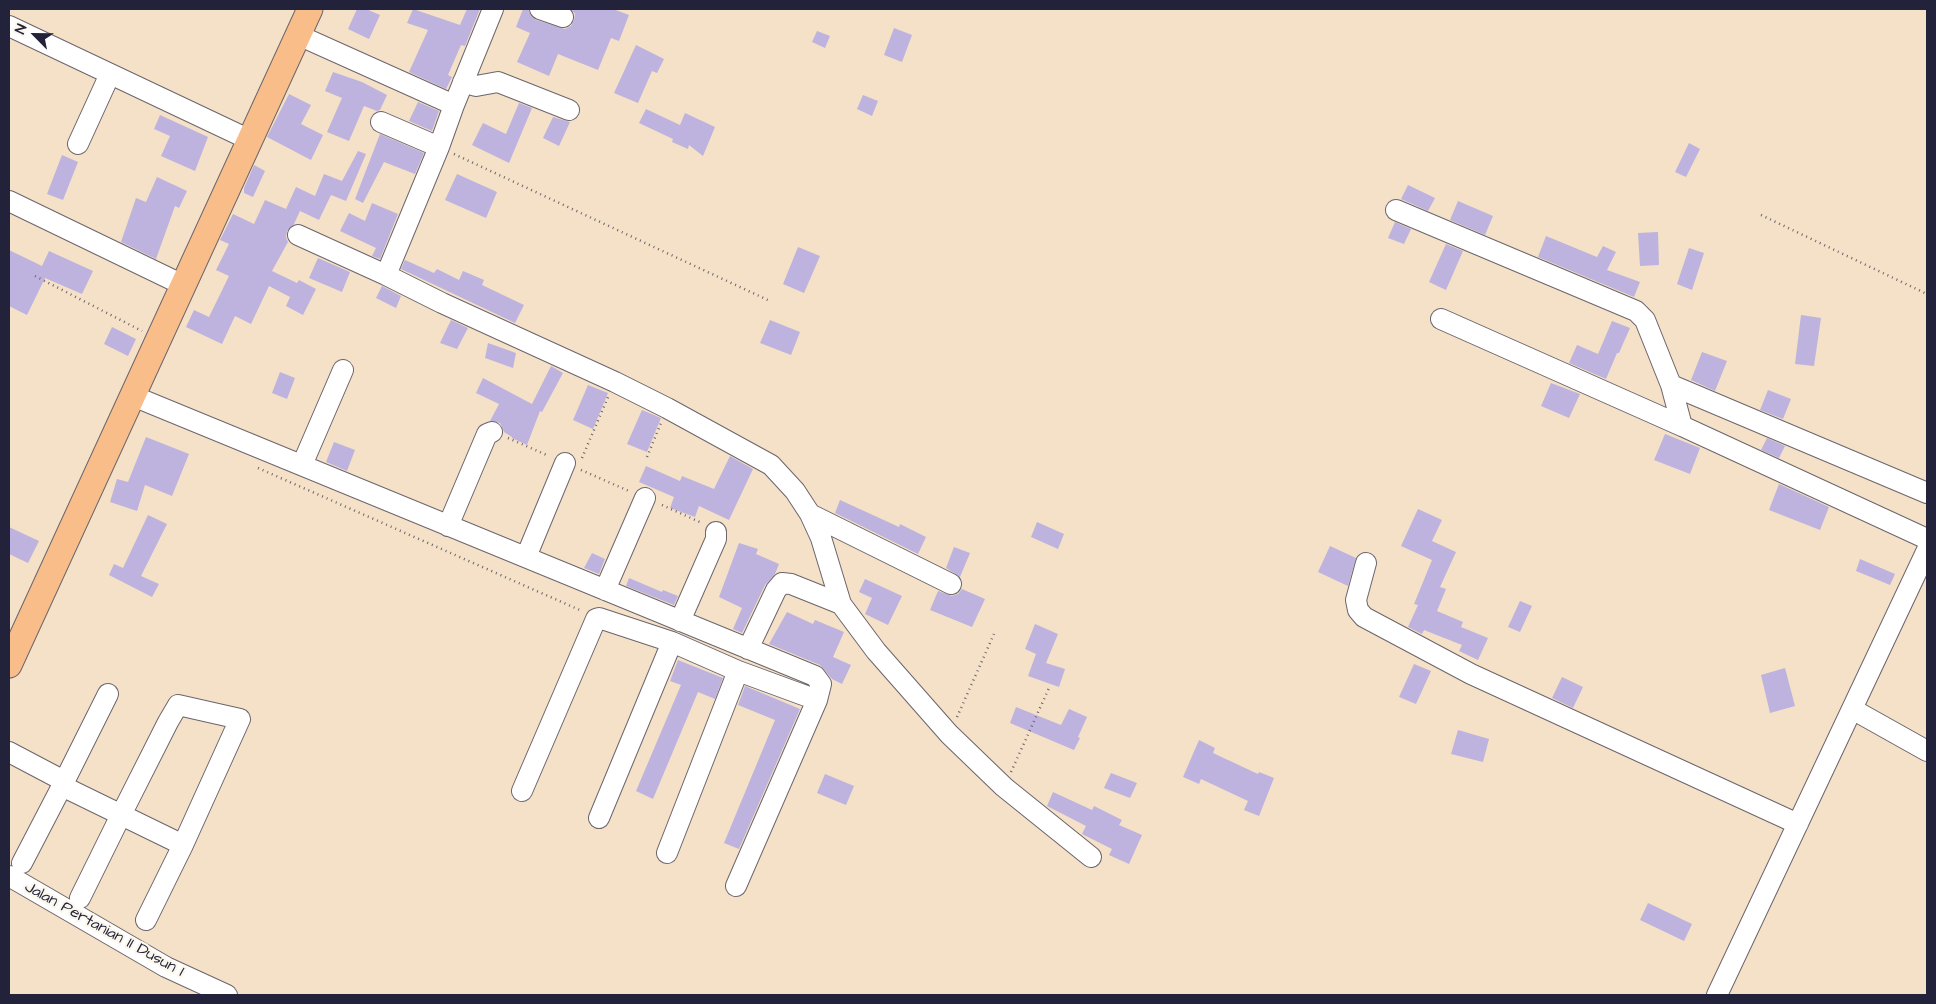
<!DOCTYPE html>
<html>
<head>
<meta charset="utf-8">
<style>
  body { margin:0 }
  #map { position:relative; width:1936px; height:1004px; overflow:hidden; background:#f4e1c7; font-family:"Architects Daughter",sans-serif }
  canvas { display:block }
  .frame { position:absolute; inset:0; border:10px solid #22223b; pointer-events:none }
  .north { position:absolute; left:10px; top:10px; width:50px; height:50px; -webkit-text-stroke:4px #fbf7ec; paint-order:stroke; rotate:293deg; font-size:14px; font-weight:700; line-height:20px; text-align:center; color:#22223b }
  .north::after { content:''; display:block; margin:auto; width:18px; height:22px; background:#22223b; clip-path:polygon(50% 0,100% 100%,50% 72%,0 100%) }
</style>
</head>
<body>
<div id="map">
<canvas width="1936" height="1004"></canvas>
<div class="frame"></div>
<div class="north">N</div>
</div>
<script>
const ctx = document.querySelector('canvas').getContext('2d');
ctx.lineJoin = 'round';
function fillPath(path, color) { ctx.fillStyle = color; ctx.fill(path, 'evenodd'); }
const poly = rows => new Path2D(rows.map(r => 'M' + r).join(''));
function strokePath(path, color, width, dash) { ctx.strokeStyle = color; ctx.lineWidth = width; ctx.lineCap = dash ? 'butt' : 'round'; ctx.setLineDash(dash || []); ctx.stroke(path); }
function label(font, color, halo, rows, align = 'center') {
  ctx.font = font + ' "Architects Daughter",sans-serif'; ctx.lineWidth = 4.5; ctx.setLineDash([]); ctx.textBaseline = 'middle'; ctx.strokeStyle = halo; ctx.fillStyle = color; for (const [text, x, y, turn = 0] of rows) {
    ctx.save(); ctx.translate(x, y); ctx.rotate((+turn || 0) * Math.PI / 180); ctx.textAlign = isNaN(turn) ? turn : align; if (halo) ctx.strokeText(text, 0, 0); ctx.fillText(text, 0, 0); ctx.restore();
  }
}
const building = poly([
  [357,9,366,9,380,15,369,39,348,29],
  [413,9,460,25,467,9,480,9,465,46,461,45,448,75,452,77,446,89,409,72,428,30,407,23],
  [523,9,528,9,531,16,536,20,565,29,571,26,574,20,575,14,571,9,613,9,629,15,619,41,611,38,598,70,558,54,549,76,517,62,530,33,516,27],
  [894,28,912,35,902,62,884,55],
  [817,31,830,36,825,48,812,42],
  [636,45,664,59,657,73,652,71,638,103,614,93],
  [333,72,362,82,387,95,380,110,377,111,364,106,349,141,327,132,342,98,325,91],
  [289,94,311,105,301,124,323,135,311,160,267,137],
  [863,95,878,101,872,116,857,109],
  [418,102,439,111,432,131,409,121],
  [519,103,532,108,509,163,472,145,483,123,506,134],
  [646,109,680,125,685,113,715,127,703,156,689,145,688,149,672,142,673,139,639,123],
  [160,115,208,137,195,171,161,156,170,136,154,129],
  [553,117,570,122,559,146,543,138],
  [380,134,424,153,415,174,384,162,363,203,355,199],
  [1689,143,1700,149,1686,177,1675,172],
  [358,151,366,154,346,201,331,195,319,220,300,211,294,224,287,231,286,237,288,242,272,271,297,283,299,280,316,289,303,315,286,306,290,297,269,286,251,324,235,316,222,344,186,327,194,310,209,317,229,276,216,270,229,244,220,240,233,214,254,224,265,200,286,209,296,187,315,196,324,174,342,181],
  [62,155,78,162,63,200,47,194],
  [254,165,265,171,253,197,244,193,244,188],
  [457,174,497,192,486,218,445,200],
  [157,177,187,191,179,208,175,206,156,259,121,242,136,198,146,202],
  [1408,185,1435,198,1428,211,1401,199],
  [1458,201,1493,216,1485,235,1450,220],
  [372,203,398,214,380,259,372,256,376,248,340,231,349,213,365,221],
  [1395,222,1411,229,1404,244,1388,238],
  [1658,232,1659,265,1640,266,1638,233],
  [1546,236,1597,257,1603,246,1616,252,1607,270,1640,282,1634,297,1538,257],
  [1446,244,1463,251,1446,290,1429,282],
  [798,247,820,256,804,293,783,284],
  [1689,248,1704,253,1692,290,1677,284],
  [9,250,42,266,49,251,93,271,82,294,45,278,27,315,9,306],
  [318,258,350,272,342,292,309,278],
  [405,260,434,273,437,269,459,280,463,271,484,280,482,285,524,305,515,323,401,269],
  [382,286,401,296,396,308,376,298],
  [1801,315,1821,318,1814,366,1795,364],
  [451,320,468,328,457,349,440,343],
  [770,320,800,332,791,355,760,343],
  [1612,321,1630,328,1619,353,1617,353,1606,379,1569,363,1577,345,1598,354],
  [112,327,136,339,128,356,104,344],
  [488,343,516,353,513,368,485,358],
  [1702,352,1727,361,1715,391,1691,380],
  [551,366,563,373,542,412,540,411,527,445,512,438,512,437,504,432,500,423,490,421,499,404,476,393,483,378,532,404],
  [280,372,295,378,287,399,272,393],
  [1551,383,1580,394,1569,418,1541,406],
  [588,385,608,393,593,429,573,420],
  [1768,390,1791,399,1783,419,1760,410],
  [642,410,661,418,647,452,627,444],
  [1665,434,1700,448,1690,474,1654,460],
  [146,437,189,454,172,496,145,485,137,511,110,502,117,479,128,482],
  [1767,438,1785,446,1779,458,1761,450],
  [334,442,355,450,347,471,326,462],
  [730,456,753,469,729,520,699,506,695,517,670,508,674,497,639,482,646,466,680,481,682,476,714,489],
  [1779,484,1829,507,1820,530,1769,510],
  [840,500,899,527,900,524,926,537,918,554,835,513],
  [1418,509,1442,520,1432,541,1456,552,1440,587,1446,589,1437,611,1463,622,1461,627,1488,638,1478,660,1459,651,1462,645,1424,630,1422,634,1408,627,1418,605,1414,604,1432,560,1401,546],
  [148,515,167,524,141,576,159,584,152,597,109,575,114,564,123,568],
  [1037,522,1064,534,1058,549,1031,537],
  [9,527,39,541,28,563,9,554],
  [739,543,758,549,756,554,779,564,775,574,765,585,742,633,733,629,742,608,719,597],
  [1330,546,1356,558,1348,586,1318,572],
  [954,547,970,553,960,577,946,568],
  [592,553,605,559,599,574,584,568],
  [1860,559,1895,574,1890,585,1856,571],
  [629,578,662,592,663,590,678,596,674,605,626,586],
  [865,579,902,596,888,625,865,614,872,598,859,592],
  [962,589,985,599,972,627,930,610,938,591,952,596,958,594],
  [1520,601,1532,606,1520,632,1508,627],
  [787,612,813,624,815,620,844,632,833,657,851,665,842,684,832,679,820,665,769,644],
  [1035,624,1058,634,1046,663,1065,669,1059,687,1028,676,1036,654,1025,649],
  [678,660,723,678,715,699,698,692,653,799,636,791,681,685,670,681],
  [1414,664,1431,671,1416,704,1399,697],
  [1785,668,1795,706,1770,713,1761,675],
  [1562,677,1583,687,1573,708,1552,698],
  [745,686,800,709,739,849,724,843,775,720,738,705],
  [1016,707,1061,725,1069,709,1087,717,1078,737,1080,738,1074,750,1010,723],
  [1458,730,1489,739,1483,762,1451,754],
  [1199,740,1215,748,1213,753,1258,774,1259,772,1274,778,1259,816,1244,810,1248,801,1201,779,1199,784,1183,777],
  [1111,773,1137,783,1130,798,1104,788],
  [825,774,854,786,846,805,817,793],
  [1053,792,1092,810,1094,806,1122,820,1119,825,1142,835,1129,864,1109,855,1112,849,1082,834,1086,826,1047,806],
  [1648,903,1692,924,1684,941,1640,920]
]);
const path = poly([
  [454,154,770,301],
  [1761,215,1927,294],
  [35,276,142,331],
  [508,438,549,456],
  [647,457,661,423],
  [582,458,608,397],
  [258,468,582,611],
  [581,470,629,491],
  [662,505,702,523],
  [957,717,994,634],
  [1011,772,1049,688]
]);
const minor = poly([
  [540,9,563,17],
  [9,26,250,140],
  [298,35,454,105],
  [463,82,476,86,498,82,569,110],
  [381,122,439,147],
  [78,144,110,74],
  [9,201,183,285],
  [1396,210,1636,311,1645,320,1671,385,1682,426,1927,539],
  [298,235,386,275,442,303,615,382,667,408,771,465,795,491,810,514,821,538,841,604,876,651,949,734,1004,787,1091,857],
  [386,275,439,147,454,105,493,9],
  [1441,319,1682,426],
  [1671,385,1927,493],
  [133,396,815,676,821,684,817,700,736,886],
  [302,465,343,370],
  [810,514,951,584],
  [448,526,487,434,492,432],
  [526,557,565,463],
  [1366,563,1356,600,1358,610,1364,617,1471,674,1798,824],
  [605,590,645,498],
  [680,621,716,539,716,532],
  [748,649,776,590,782,583,791,584,841,604],
  [1852,709,1927,751],
  [9,752,64,781],
  [62,786,108,694],
  [522,791,596,619,599,618,672,642,738,671,817,700],
  [599,818,672,642],
  [667,853,738,671],
  [22,863,62,786,183,845],
  [9,876,166,967,227,995],
  [80,898,121,815,168,722,178,705,240,719,182,847,146,920],
  [1717,995,1927,550]
]);
const major = poly([
  [9,665,310,9]
]);
const streetNames = [
  ["Jalan Pertanian II Dusun I",104,930,29]
];
fillPath(building, '#bdb3de');
strokePath(minor, '#6c656c', 22);
strokePath(major, '#6c656c', 27);
strokePath(path, '#6c656c', 2.5, [1, 4]);
strokePath(minor, '#fff', 20);
strokePath(major, '#f8bd89', 25);
label('16px', '#22223b', '#fbf7ec', streetNames);
</script>
</body>
</html>
